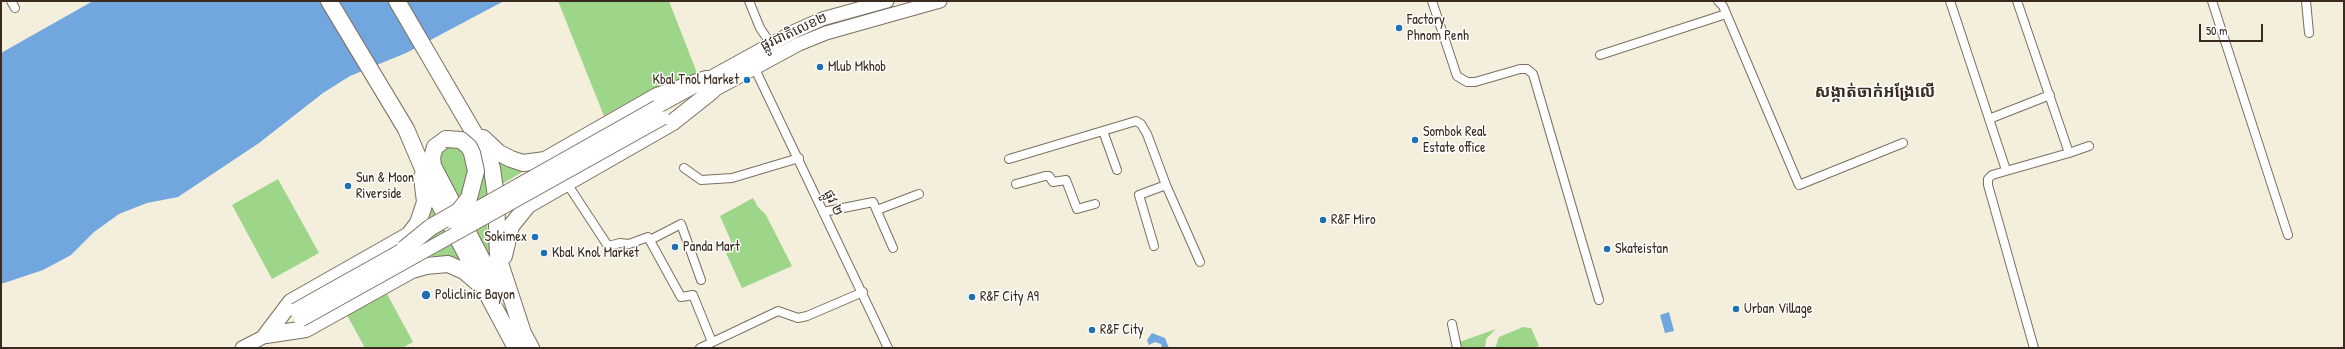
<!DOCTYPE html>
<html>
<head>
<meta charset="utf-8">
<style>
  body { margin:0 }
  #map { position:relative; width:2345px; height:349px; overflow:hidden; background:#f3efdc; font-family:"Patrick Hand",sans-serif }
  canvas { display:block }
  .frame { position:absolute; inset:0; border:2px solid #3b2a1e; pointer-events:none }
  .scale { position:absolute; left:2199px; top:24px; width:64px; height:18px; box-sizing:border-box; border:2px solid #3b2a1e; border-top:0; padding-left:5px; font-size:12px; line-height:14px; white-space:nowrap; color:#3b2a1e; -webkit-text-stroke:3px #fff; paint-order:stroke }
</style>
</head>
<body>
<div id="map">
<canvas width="2345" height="349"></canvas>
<div class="frame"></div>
<div class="scale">50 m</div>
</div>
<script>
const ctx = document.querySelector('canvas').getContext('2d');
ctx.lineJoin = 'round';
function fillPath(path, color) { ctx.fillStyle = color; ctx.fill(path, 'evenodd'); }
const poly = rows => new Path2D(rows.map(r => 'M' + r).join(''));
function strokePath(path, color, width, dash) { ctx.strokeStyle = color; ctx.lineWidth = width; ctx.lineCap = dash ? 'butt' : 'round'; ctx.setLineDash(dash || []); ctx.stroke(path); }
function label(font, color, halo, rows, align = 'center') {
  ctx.font = font + ' "Patrick Hand","Noto Sans Khmer",sans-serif'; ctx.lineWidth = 3; ctx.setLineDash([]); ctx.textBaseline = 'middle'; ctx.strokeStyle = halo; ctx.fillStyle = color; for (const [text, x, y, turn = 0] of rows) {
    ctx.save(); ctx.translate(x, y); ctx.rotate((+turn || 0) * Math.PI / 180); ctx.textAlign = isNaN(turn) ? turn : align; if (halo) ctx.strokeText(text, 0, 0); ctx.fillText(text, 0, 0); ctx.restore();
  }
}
const green = poly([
  [558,1,669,1,697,73,652,89,604,116],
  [448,146,462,149,470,163,468,182,458,202,438,164,438,152],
  [483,157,488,193,487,225,493,269,464,214],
  [498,161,529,168,502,184],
  [278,179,319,253,272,279,232,205],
  [753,198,758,207,766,215,792,266,742,288,726,253,734,248,720,216],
  [431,199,467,265,450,257,432,256,432,244,426,237,427,218],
  [386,292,413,342,402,348,365,348,347,315],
  [1523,327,1531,328,1539,346,1533,348,1495,348,1499,337],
  [1496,329,1486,339,1485,348,1455,348,1454,344]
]);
const water = poly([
  [93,1,504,1,406,53,350,76,323,93,259,143,178,197,147,203,119,214,94,232,71,255,43,270,1,284,1,53],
  [1669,312,1674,331,1665,333,1660,315],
  [1152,333,1165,338,1169,348,1162,348,1161,344,1155,342,1149,345,1147,340]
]);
const street = poly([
  [11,1,15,8],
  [749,1,760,28,771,44],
  [1432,1,1457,76,1467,82,1475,82,1520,69,1527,69,1533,74,1599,300],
  [1718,1,1723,6,1799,185,1903,143],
  [1950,1,2006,170],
  [2017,1,2069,153,2089,146],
  [2212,1,2288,235],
  [2306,1,2309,33],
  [1600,55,1726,14],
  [755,69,888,348],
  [1989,119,2050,95],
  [1103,131,1117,170],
  [1009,159,1136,121,1141,124,1147,134,1166,185,1200,262],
  [684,168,701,180,732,178,799,158],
  [566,182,608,246,620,243,629,244,648,237,681,297,693,295,712,342],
  [1016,184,1045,176,1049,176,1053,182,1066,180,1077,209,1095,204],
  [877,210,919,194],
  [823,212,873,202,893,248],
  [650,240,681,224,701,280],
  [1154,246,1139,195,1166,185],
  [1452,324,1457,348],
  [700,348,778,311,798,318,807,316,863,292],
  [2034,348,1988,185,1988,179,1992,175,2069,153]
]);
const primary = poly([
  [703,96,799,44,826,33,940,1],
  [657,107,795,31,822,19,887,1],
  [242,348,275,331]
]);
const highway = poly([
  [329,1,406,129,432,190,516,348],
  [397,1,487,155,492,168,496,197,498,257,523,333,531,348],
  [483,138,499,153,511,159,523,163,545,160,657,96,706,79],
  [446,139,435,147,432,157,433,166,499,292],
  [504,256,511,226,528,205,673,122,712,91],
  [266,335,291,302,409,235,418,223,425,202,422,177],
  [266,335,306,329,412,270,426,266,448,264,464,271,478,283]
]);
const primaryBridge = poly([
  [453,222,657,107],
  [295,310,413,244],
  [301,320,663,118]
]);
const highwayBridge = poly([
  [404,249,431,227,459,211,469,198,476,171,472,153,469,147,461,140,446,139]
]);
const markers = [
  [1399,28,4,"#1f6fb2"],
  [820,67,4,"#1f6fb2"],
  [747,80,4,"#1f6fb2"],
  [1415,140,4,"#1f6fb2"],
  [348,186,4,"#1f6fb2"],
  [1323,220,4,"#1f6fb2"],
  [535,237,4,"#1f6fb2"],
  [675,247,4,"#1f6fb2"],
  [1607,249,4,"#1f6fb2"],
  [544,253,4,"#1f6fb2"],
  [426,295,5,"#1f6fb2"],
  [972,297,4,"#1f6fb2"],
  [1736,309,4,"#1f6fb2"],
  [1092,330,4,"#1f6fb2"]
];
const poiNames = [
  ["Factory",1407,20],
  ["Phnom Penh",1407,36],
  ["Mlub Mkhob",828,67],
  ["Kbal Tnol Market",739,80,"right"],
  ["Sombok Real",1423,132],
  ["Estate office",1423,148],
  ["Sun & Moon",356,178],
  ["Riverside",356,194],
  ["R&F Miro",1331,220],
  ["Sokimex",527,237,"right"],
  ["Panda Mart",683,247],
  ["Skateistan",1615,249],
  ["Kbal Knol Market",552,253],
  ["Policlinic Bayon",435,295],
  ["R&F City A9",980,297],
  ["Urban Village",1744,309],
  ["R&F City",1100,330]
];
const streetNames = [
  ["ផ្លូវជាតិលេខ២",794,32,-25],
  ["ផ្លូវ ២",833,203,65]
];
const quarterNames = [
  ["សង្កាត់ចាក់អង្រែលើ",1875,93]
];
fillPath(green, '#9dd689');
fillPath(water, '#72a6df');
strokePath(street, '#7b6f60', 10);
strokePath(primary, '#7b6f60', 15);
strokePath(highway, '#7b6f60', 18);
strokePath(street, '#fff', 8);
strokePath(primary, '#fff', 13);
strokePath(highway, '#fff', 16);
strokePath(primaryBridge, '#7b6f60', 15, []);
strokePath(highwayBridge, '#7b6f60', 18, []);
strokePath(primaryBridge, '#fff', 13);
strokePath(highwayBridge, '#fff', 16);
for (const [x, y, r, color] of markers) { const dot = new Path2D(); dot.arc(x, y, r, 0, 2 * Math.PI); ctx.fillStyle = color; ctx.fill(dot); strokePath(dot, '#fff', 1.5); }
label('14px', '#3b2a1e', '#fff', poiNames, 'left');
label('14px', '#3b2a1e', '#fff', streetNames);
label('bold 16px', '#3b2a1e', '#fff', quarterNames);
</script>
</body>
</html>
